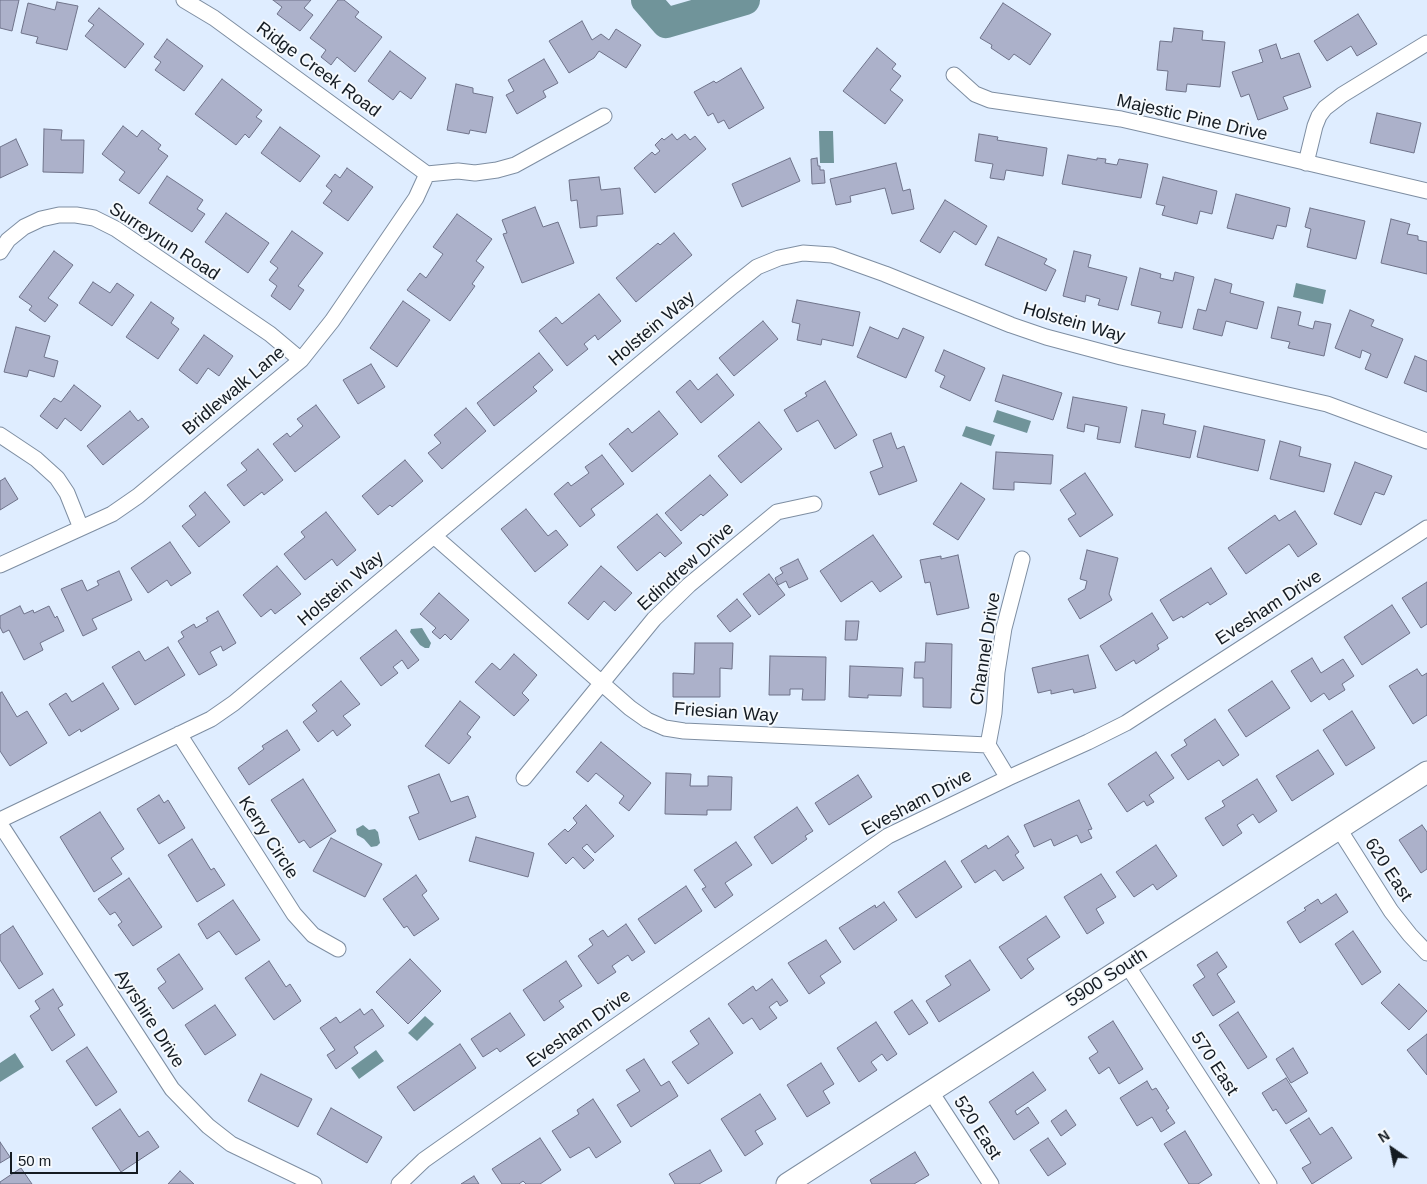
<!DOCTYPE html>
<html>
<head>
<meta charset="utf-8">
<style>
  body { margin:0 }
  #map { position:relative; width:1427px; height:1184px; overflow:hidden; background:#dfedff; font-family:Helvetica,sans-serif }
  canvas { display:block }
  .north { position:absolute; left:1367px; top:1124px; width:50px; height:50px; -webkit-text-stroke:4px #f5f9fd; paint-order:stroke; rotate:327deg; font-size:14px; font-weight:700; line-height:20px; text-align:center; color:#141b22 }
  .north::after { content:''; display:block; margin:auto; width:18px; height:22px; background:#141b22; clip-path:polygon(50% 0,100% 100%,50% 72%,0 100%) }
  .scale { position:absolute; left:10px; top:1152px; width:128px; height:22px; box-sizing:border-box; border:2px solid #141b22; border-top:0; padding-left:6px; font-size:15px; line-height:18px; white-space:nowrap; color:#141b22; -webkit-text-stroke:4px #f5f9fd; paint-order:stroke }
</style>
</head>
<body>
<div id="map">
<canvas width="1427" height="1184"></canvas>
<div class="north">N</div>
<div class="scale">50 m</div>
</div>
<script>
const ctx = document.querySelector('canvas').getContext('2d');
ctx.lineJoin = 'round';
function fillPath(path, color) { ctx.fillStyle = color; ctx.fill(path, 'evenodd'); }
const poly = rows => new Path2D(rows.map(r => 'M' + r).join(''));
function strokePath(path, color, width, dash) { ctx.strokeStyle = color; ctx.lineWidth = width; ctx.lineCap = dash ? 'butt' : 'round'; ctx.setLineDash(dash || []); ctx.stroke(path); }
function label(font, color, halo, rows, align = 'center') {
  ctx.font = font + ' Helvetica,sans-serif'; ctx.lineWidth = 4; ctx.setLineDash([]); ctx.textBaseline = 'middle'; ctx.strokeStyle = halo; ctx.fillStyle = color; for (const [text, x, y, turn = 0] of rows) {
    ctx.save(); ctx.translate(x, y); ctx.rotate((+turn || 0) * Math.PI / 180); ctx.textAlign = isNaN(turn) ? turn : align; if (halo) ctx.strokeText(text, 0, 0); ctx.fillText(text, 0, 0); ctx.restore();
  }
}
const water = poly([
  [819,131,833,131,834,163,820,163],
  [1296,283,1326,290,1323,304,1293,297],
  [997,410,1031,421,1027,433,993,422],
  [966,426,995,435,991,446,962,436],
  [422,628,431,643,429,648,425,648,420,645,410,632,411,629],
  [363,825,369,830,375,829,378,832,380,843,377,846,371,847,364,839,357,835,356,829],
  [425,1016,434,1024,417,1041,408,1033],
  [376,1050,384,1061,359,1079,351,1068],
  [15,1053,24,1067,0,1082,0,1063]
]);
const river = poly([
  [646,0,666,23,745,0]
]);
const building = poly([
  [0,0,19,0,12,31,0,28,0,0],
  [273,0,311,0,304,8,313,15,300,31,277,14,282,7,273,0],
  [338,0,344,0,359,12,355,17,382,37,355,72,337,57,331,65,321,57,326,50,310,38,338,0],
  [57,2,78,6,67,50,36,43,38,37,21,33,28,3,55,10,57,2],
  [1003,3,1051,34,1030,65,1014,54,1009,60,991,48,992,45,980,38,1003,3],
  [99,8,144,44,125,68,85,36,94,25,88,21,99,8],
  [1358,14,1377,44,1357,56,1351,46,1327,61,1314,41,1358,14],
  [582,21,592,40,601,34,609,40,616,29,641,45,626,68,599,51,594,58,569,73,549,41,582,21],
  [1174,28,1203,31,1202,40,1225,42,1220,87,1187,84,1186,92,1166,90,1168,71,1157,70,1160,41,1172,42,1174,28],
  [167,39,203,66,184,91,155,70,161,62,154,57,167,39],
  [1276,44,1281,59,1299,53,1311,87,1283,97,1288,109,1258,120,1249,94,1241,97,1232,72,1263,62,1259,50,1276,44],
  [877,48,896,64,892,69,901,76,890,90,903,100,885,124,843,91,877,48],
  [390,51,426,78,411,99,400,91,393,100,368,81,390,51],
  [544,59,558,83,543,91,546,97,517,114,506,95,514,91,508,80,544,59],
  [741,68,764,108,729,129,724,120,718,123,713,113,708,116,694,92,714,81,716,83,741,68],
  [222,79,262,110,256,117,262,121,249,138,245,134,236,145,195,114,222,79],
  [456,84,473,88,473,93,493,97,486,133,470,130,469,134,447,130,456,84],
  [1377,113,1421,123,1414,153,1370,143,1377,113],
  [123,126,137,137,142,130,161,145,158,149,168,156,139,194,119,180,125,172,102,154,123,126],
  [280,127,320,156,300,182,261,153,280,127],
  [44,129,62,130,61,140,84,140,83,173,43,172,44,129],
  [672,134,677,140,685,134,690,140,695,136,706,149,655,193,634,168,652,152,655,155,660,151,655,145,662,138,664,140,672,134],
  [979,134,998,137,997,140,1047,148,1043,176,1006,170,1004,180,990,178,993,164,975,161,979,134],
  [16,139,28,165,0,178,0,147,16,139],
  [1068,155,1097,160,1097,158,1106,159,1105,163,1117,165,1119,159,1148,164,1141,198,1062,184,1068,155],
  [790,158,800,181,742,207,732,184,790,158],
  [817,158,818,166,820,166,820,170,824,170,825,183,812,184,811,159,817,158],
  [896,163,903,191,910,189,914,209,892,214,885,188,850,196,851,202,836,205,830,179,896,163],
  [347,168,373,187,348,221,323,203,332,191,326,186,335,174,340,178,347,168],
  [167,176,203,200,197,209,205,214,192,232,149,203,167,176],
  [599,177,601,190,620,188,623,214,597,216,597,226,580,228,577,200,571,201,569,180,599,177],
  [1163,177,1217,191,1212,214,1200,211,1197,224,1162,215,1165,206,1156,204,1163,177],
  [1236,194,1290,208,1286,227,1277,225,1273,239,1227,228,1236,194],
  [945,200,987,226,976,245,954,231,940,253,920,241,945,200],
  [535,207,543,227,558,222,574,263,522,283,503,234,507,233,502,220,535,207],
  [1310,208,1365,221,1356,259,1307,247,1311,229,1305,227,1310,208],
  [226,213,269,243,248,273,205,242,226,213],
  [457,214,492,239,476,261,484,267,472,284,475,286,450,321,407,290,420,273,426,278,443,254,433,247,457,214],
  [1391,219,1410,224,1407,234,1418,236,1418,240,1427,242,1427,274,1381,263,1391,219],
  [292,231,323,253,298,286,304,290,290,310,271,296,277,286,269,280,278,268,270,262,292,231],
  [674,233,692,255,636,302,616,278,658,243,660,245,674,233],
  [998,237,1047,259,1044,264,1056,270,1046,291,985,265,998,237],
  [54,251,73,265,48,298,58,305,45,322,29,310,32,306,19,297,54,251],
  [1074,251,1091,255,1088,267,1127,277,1118,310,1098,305,1100,299,1086,295,1085,302,1063,296,1074,251],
  [1140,268,1161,274,1160,278,1173,281,1175,272,1194,277,1182,328,1158,323,1161,312,1131,305,1140,268],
  [1215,279,1232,284,1230,293,1264,302,1257,329,1226,321,1222,336,1193,329,1198,309,1206,311,1215,279],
  [93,282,110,293,117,283,134,295,112,326,79,303,93,282],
  [599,294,621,321,598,340,595,335,584,344,588,349,567,366,539,331,556,317,562,324,599,294],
  [797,300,860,312,853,346,822,339,821,345,797,340,800,324,792,322,797,300],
  [403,301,430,320,397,367,370,348,403,301],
  [151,302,174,318,171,323,179,329,158,359,126,337,151,302],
  [1278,307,1301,312,1298,325,1313,329,1315,321,1331,324,1324,356,1288,348,1290,342,1271,338,1278,307],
  [1350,310,1374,320,1371,326,1403,339,1387,378,1365,369,1371,354,1362,350,1360,358,1335,348,1350,310],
  [763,321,778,339,734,376,719,358,763,321],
  [16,327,50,336,44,357,58,361,54,377,29,370,27,377,4,372,16,327],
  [870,327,898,339,903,328,924,337,906,378,857,357,870,327],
  [204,335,233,356,219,376,208,368,197,384,179,370,204,335],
  [944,350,985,368,970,401,940,387,945,376,935,371,944,350],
  [539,353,553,370,533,387,537,391,494,426,477,403,539,353],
  [1415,356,1427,361,1427,392,1404,383,1415,356],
  [371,364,385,387,358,404,343,380,371,364],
  [717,374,734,395,701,423,676,392,690,380,698,390,717,374],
  [1003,375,1062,393,1053,420,995,401,1003,375],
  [825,381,857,435,835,449,818,420,797,432,784,410,807,396,805,393,825,381],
  [74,385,101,406,81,431,65,418,57,429,40,416,54,398,61,402,74,385],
  [1073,397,1127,407,1120,443,1097,439,1099,427,1085,424,1084,432,1067,428,1073,397],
  [316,405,340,437,295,472,273,444,287,433,290,437,303,426,297,419,316,405],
  [466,408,486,431,442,469,428,453,441,443,434,435,466,408],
  [1142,410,1165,414,1163,424,1196,431,1190,458,1135,447,1142,410],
  [130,411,138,421,142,418,149,427,103,465,87,446,130,411],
  [659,411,678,434,632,472,609,444,628,428,632,433,659,411],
  [759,422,782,449,741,483,718,456,759,422],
  [1204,426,1265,440,1258,471,1197,457,1204,426],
  [891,433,897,449,904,446,917,481,879,495,870,472,883,467,873,440,891,433],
  [1280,441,1301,447,1299,456,1331,464,1324,492,1270,479,1280,441],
  [258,449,283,480,264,495,262,492,244,506,227,485,247,470,241,463,258,449],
  [996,452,1053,455,1051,484,1014,482,1014,490,993,489,996,452],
  [602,455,624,484,591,509,595,515,580,527,554,494,568,482,571,486,589,473,585,467,602,455],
  [405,460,423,481,392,507,390,505,378,515,362,496,405,460],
  [1355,462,1392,476,1384,495,1375,492,1361,525,1334,514,1355,462],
  [1085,473,1113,515,1080,537,1068,519,1076,514,1060,490,1085,473],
  [710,475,728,495,703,516,701,514,681,531,665,513,710,475],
  [5,478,18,499,0,510,0,481,5,478],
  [961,483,985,499,958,540,933,524,961,483],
  [205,492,230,522,199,547,182,526,196,515,189,506,205,492],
  [526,509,548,536,556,530,568,545,535,572,501,529,526,509],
  [1295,511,1317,544,1298,557,1289,544,1246,574,1228,548,1275,515,1279,521,1295,511],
  [326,512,356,550,337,566,332,559,305,580,284,554,305,537,301,532,326,512],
  [657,514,682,543,665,557,660,552,637,571,617,547,657,514],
  [873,535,902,577,880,592,872,581,841,602,820,571,873,535],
  [170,542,191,573,171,586,167,580,148,593,131,568,170,542],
  [1087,550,1118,558,1109,594,1112,600,1080,619,1068,599,1085,589,1087,581,1080,579,1087,550],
  [958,555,969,608,937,615,930,582,925,583,920,560,941,556,941,559,958,555],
  [798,559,808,579,789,588,786,581,778,585,775,578,783,573,780,568,798,559],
  [277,566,301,594,275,614,271,609,261,617,243,595,277,566],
  [601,566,632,593,615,611,604,601,588,620,568,603,601,566],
  [1211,568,1227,594,1210,605,1208,602,1183,618,1182,616,1173,621,1160,600,1211,568],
  [119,571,132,600,92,619,97,629,83,636,61,589,82,580,87,591,99,585,97,581,119,571],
  [769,574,785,595,759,615,743,594,769,574],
  [1427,582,1427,624,1421,628,1402,598,1427,582],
  [439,593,469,620,451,640,445,634,440,639,432,632,436,628,420,614,439,593],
  [737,599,751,616,730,632,717,616,737,599],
  [1392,605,1410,633,1362,665,1344,637,1392,605],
  [20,606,24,614,33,610,34,613,49,606,55,618,57,616,64,631,40,643,43,650,24,660,9,630,3,633,0,627,0,616,20,606],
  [218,611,236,643,223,651,221,646,210,652,217,665,199,675,178,641,184,637,181,632,194,624,196,628,208,621,206,618,218,611],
  [1152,613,1168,638,1157,645,1159,649,1136,664,1134,660,1116,671,1100,646,1152,613],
  [846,621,859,621,857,640,845,640,846,621],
  [396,630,419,660,408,669,402,660,393,667,398,673,381,686,360,658,396,630],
  [695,643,733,643,732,669,720,668,720,697,673,697,673,673,694,674,695,643],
  [926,643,952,644,951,708,923,707,923,678,914,678,915,662,925,662,926,643],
  [168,647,185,675,135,705,112,667,139,651,145,661,168,647],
  [514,654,537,675,522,693,529,700,514,716,475,682,492,663,500,670,514,654],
  [1088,655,1096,688,1074,693,1073,689,1051,694,1051,690,1038,693,1032,668,1088,655],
  [770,656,826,657,825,700,802,700,803,689,790,689,790,695,769,695,770,656],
  [1312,658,1321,673,1343,659,1354,676,1342,684,1345,690,1329,700,1324,693,1311,702,1291,671,1312,658],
  [850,666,903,668,901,696,868,695,868,698,849,697,850,666],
  [1417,669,1422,676,1427,673,1427,715,1413,724,1389,686,1417,669],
  [341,681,360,704,343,716,351,725,337,736,333,730,318,742,303,722,317,711,312,705,341,681],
  [1272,681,1290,708,1246,737,1228,710,1272,681],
  [103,683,119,709,81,732,80,729,69,736,49,704,66,693,72,702,103,683],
  [2,692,17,717,27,711,47,743,10,766,0,751,0,693,2,692],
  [460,701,480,717,467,734,471,737,449,764,425,746,460,701],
  [1352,711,1375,748,1346,766,1323,730,1352,711],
  [1215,719,1239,755,1223,766,1219,760,1188,780,1171,755,1187,745,1184,740,1215,719],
  [287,730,300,750,249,785,238,768,264,749,262,746,287,730],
  [601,742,651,783,629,811,619,803,624,796,596,773,588,782,576,772,601,742],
  [1318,750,1334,774,1292,801,1276,776,1318,750],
  [1156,752,1174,778,1149,795,1154,802,1147,806,1144,801,1127,812,1108,784,1156,752],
  [666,773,691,774,690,786,708,786,708,776,732,777,731,810,707,810,707,815,665,814,666,773],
  [439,774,451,802,468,796,476,817,419,840,409,817,419,813,408,786,439,774],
  [858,775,872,797,829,825,815,803,858,775],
  [303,779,336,831,310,848,304,840,299,843,271,800,303,779],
  [1257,779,1277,811,1259,823,1253,814,1237,825,1242,833,1223,846,1205,818,1225,806,1222,801,1257,779],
  [159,795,164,803,168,800,185,828,159,844,137,809,159,795],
  [1079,800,1092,829,1088,830,1092,838,1081,843,1077,835,1054,846,1051,839,1034,847,1024,825,1079,800],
  [586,805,614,836,595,853,587,844,582,848,594,860,584,869,573,857,566,864,548,844,565,829,568,832,577,823,573,818,586,805],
  [797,807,813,831,805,836,807,839,772,864,754,837,797,807],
  [100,812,124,849,111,858,122,874,94,892,60,837,100,812],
  [1422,825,1427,832,1427,869,1421,873,1399,840,1422,825],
  [1008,836,1019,852,1015,855,1024,868,1003,881,995,870,975,883,961,861,986,845,988,849,1008,836],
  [476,837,534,853,528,877,469,861,476,837],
  [331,838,382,864,365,897,313,871,331,838],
  [192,839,211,870,214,868,225,885,197,902,168,855,192,839],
  [736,842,752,865,725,883,733,895,715,908,702,889,706,887,694,870,736,842],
  [1156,845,1177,876,1157,890,1153,884,1134,897,1116,872,1156,845],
  [945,861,962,887,916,918,898,892,945,861],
  [1101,874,1116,897,1096,909,1104,923,1087,934,1064,897,1101,874],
  [416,875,427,891,422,895,439,919,414,936,407,926,404,928,383,899,416,875],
  [129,878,162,927,133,946,118,925,122,922,115,912,110,915,98,899,129,878],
  [686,886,702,911,655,944,638,919,686,886],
  [1336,894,1348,912,1300,943,1287,922,1306,910,1304,908,1318,899,1321,904,1336,894],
  [233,900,260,940,236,955,219,931,207,939,198,924,233,900],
  [884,902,897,920,854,950,839,928,875,905,876,908,884,902],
  [1046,916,1060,937,1027,959,1034,969,1021,979,999,947,1046,916],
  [626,924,645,952,632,961,628,955,612,966,616,972,598,984,578,956,593,945,589,939,603,930,608,937,626,924],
  [13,926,43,974,19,989,0,960,0,935,13,926],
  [1353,931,1381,972,1362,985,1335,944,1353,931],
  [826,940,841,962,820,976,825,983,809,994,788,963,826,940],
  [1217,952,1227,967,1217,974,1235,1002,1213,1016,1193,985,1205,977,1197,965,1217,952],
  [179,954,203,989,173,1009,158,988,166,982,157,969,179,954],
  [410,959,441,991,408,1024,376,992,410,959],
  [970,960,990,990,939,1022,926,1001,951,985,945,976,970,960],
  [269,961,286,987,290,984,301,1001,274,1020,245,978,269,961],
  [566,961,582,986,559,1001,564,1007,544,1021,523,990,566,961],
  [772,979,788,1001,780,1006,777,1001,769,1007,777,1018,760,1030,752,1018,743,1024,728,1004,753,986,756,991,772,979],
  [1399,984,1427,1011,1409,1030,1381,1003,1399,984],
  [53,989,63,1005,58,1008,75,1035,52,1051,30,1016,40,1009,35,1001,53,989],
  [912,1000,928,1023,909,1035,894,1012,912,1000],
  [215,1005,236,1035,205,1055,185,1025,215,1005],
  [360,1009,364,1015,372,1009,384,1026,354,1047,358,1053,336,1069,327,1055,335,1050,320,1028,336,1017,340,1023,360,1009],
  [1238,1012,1267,1057,1248,1069,1219,1025,1238,1012],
  [510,1013,525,1035,500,1052,497,1048,483,1057,471,1039,510,1013],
  [709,1018,733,1053,688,1084,672,1062,699,1044,690,1031,709,1018],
  [1113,1021,1143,1069,1119,1084,1109,1067,1099,1074,1089,1058,1098,1052,1088,1037,1113,1021],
  [876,1022,897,1054,887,1061,882,1054,871,1062,877,1070,859,1082,837,1048,876,1022],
  [1427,1034,1427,1075,1407,1050,1427,1034],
  [460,1044,476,1068,414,1111,397,1087,460,1044],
  [87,1047,117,1092,96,1106,66,1061,87,1047],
  [1293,1048,1308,1073,1291,1083,1276,1059,1293,1048],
  [644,1059,661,1086,669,1081,678,1096,631,1127,617,1105,640,1091,626,1070,644,1059],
  [821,1063,834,1084,823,1091,830,1103,807,1117,787,1085,821,1063],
  [1033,1072,1046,1090,1015,1111,1017,1115,1028,1107,1039,1123,1014,1140,989,1102,1033,1072],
  [261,1074,312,1099,298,1127,248,1101,261,1074],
  [1286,1078,1307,1111,1286,1124,1276,1109,1273,1111,1262,1093,1286,1078],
  [1147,1081,1152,1090,1156,1088,1169,1108,1166,1110,1175,1123,1161,1132,1152,1117,1137,1126,1120,1098,1147,1081],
  [760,1094,776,1119,755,1131,763,1144,745,1156,721,1119,760,1094],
  [593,1099,621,1142,596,1158,589,1147,570,1158,552,1131,579,1114,577,1110,593,1099],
  [331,1108,382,1137,367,1163,317,1134,331,1108],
  [120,1109,139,1137,148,1131,159,1147,121,1172,92,1128,120,1109],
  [1066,1110,1076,1125,1061,1136,1051,1121,1066,1110],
  [1309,1118,1320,1135,1332,1127,1352,1158,1312,1184,1302,1168,1311,1163,1290,1130,1309,1118],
  [1185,1131,1212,1175,1198,1184,1189,1184,1164,1144,1185,1131],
  [540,1138,561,1170,540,1184,526,1184,523,1181,519,1184,502,1184,492,1169,540,1138],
  [1048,1138,1066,1164,1048,1176,1030,1150,1048,1138],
  [0,1142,10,1157,0,1163,0,1142],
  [710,1150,722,1171,699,1184,675,1184,669,1174,710,1150],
  [915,1152,929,1175,914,1184,872,1184,870,1180,915,1152],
  [21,1168,32,1184,0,1184,0,1182,21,1168],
  [180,1171,194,1184,168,1184,180,1171],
  [474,1176,479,1184,461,1184,474,1176]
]);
const street = poly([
  [184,0,214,18,427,174],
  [954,75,975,94,990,100,1121,119,1156,127,1427,191],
  [1306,163,1315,126,1319,116,1325,108,1342,95,1427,43],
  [427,174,458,171,475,173,497,170,515,165,604,116],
  [0,252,8,240,24,227,41,219,59,215,76,215,94,218,116,229,270,334,301,360],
  [0,435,36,459,57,478,67,493,81,528],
  [434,536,630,708,647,720,665,728,684,731,988,745,1008,778],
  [0,565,112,514,138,496,301,360,332,321,416,198,427,174],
  [179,734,294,914,313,935,338,949],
  [988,745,994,713,997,672,1004,628,1022,559],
  [524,778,654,619,689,585,777,512,814,504],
  [0,820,211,719,234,703,733,286,757,267,779,258,803,253,832,255,885,274,1011,325,1046,337,1121,357,1327,404,1427,441],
  [0,824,172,1089,208,1126,231,1144,314,1184],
  [1339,829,1391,911,1410,935,1427,953],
  [1127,965,1269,1184],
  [931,1092,991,1184],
  [399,1184,424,1160,441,1148,888,836,1008,778,1088,742,1126,723,1427,528]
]);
const secondary = poly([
  [787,1184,1427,772]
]);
const streetNames = [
  ["Ridge Creek Road",318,70,36],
  ["Majestic Pine Drive",1192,118,13],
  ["Surreyrun Road",164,242,33],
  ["Holstein Way",1074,323,16],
  ["Holstein Way",652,329,-40],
  ["Bridlewalk Lane",234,391,-40],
  ["Edindrew Drive",686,567,-42],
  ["Holstein Way",341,589,-40],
  ["Evesham Drive",1269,608,-33],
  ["Channel Drive",986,649,-81],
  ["Friesian Way",726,713,4],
  ["Evesham Drive",917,803,-28],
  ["Kerry Circle",268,838,57],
  ["620 East",1388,870,57],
  ["5900 South",1107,978,-33],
  ["Ayrshire Drive",149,1019,57],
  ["Evesham Drive",579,1029,-35],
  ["570 East",1214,1064,57],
  ["520 East",977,1128,57]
];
fillPath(water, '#70949a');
strokePath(river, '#70949a', 30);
fillPath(building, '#acb1ca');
strokePath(building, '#6f738a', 1);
strokePath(street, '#7e8ea2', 17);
strokePath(secondary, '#7e8ea2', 23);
strokePath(street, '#fff', 15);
strokePath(secondary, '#fff', 21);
label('18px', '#141b22', '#f5f9fd', streetNames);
</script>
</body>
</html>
